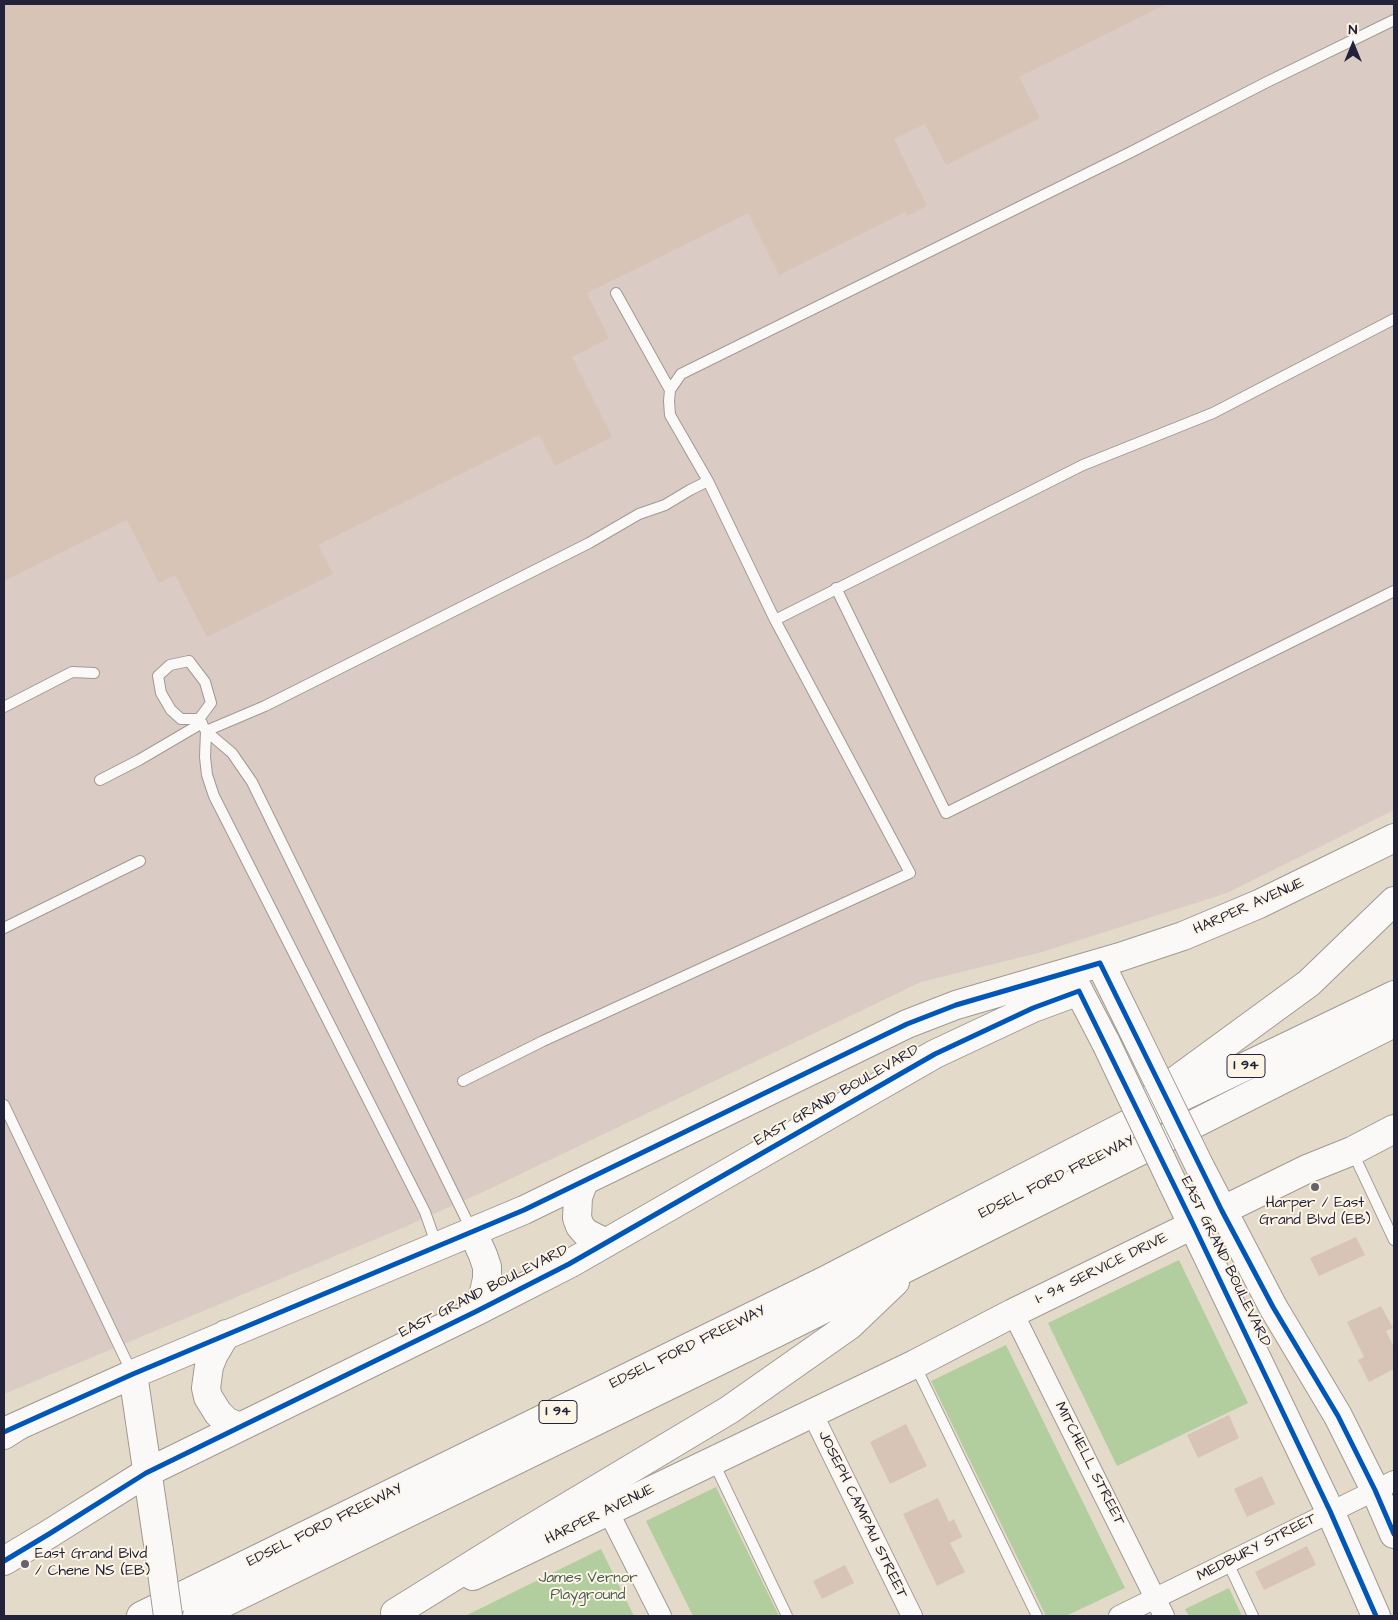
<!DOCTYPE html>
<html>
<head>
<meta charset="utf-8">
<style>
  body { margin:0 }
  #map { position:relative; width:1398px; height:1620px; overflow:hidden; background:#e4dac9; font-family:"Architects Daughter",sans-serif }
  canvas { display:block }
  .frame { position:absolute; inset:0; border:5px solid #22223b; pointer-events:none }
  .north { position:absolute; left:1328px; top:20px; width:50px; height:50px; -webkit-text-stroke:4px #fcf5e5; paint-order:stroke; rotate:0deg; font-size:14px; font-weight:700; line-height:20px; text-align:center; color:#22223b }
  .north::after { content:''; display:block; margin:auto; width:18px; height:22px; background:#22223b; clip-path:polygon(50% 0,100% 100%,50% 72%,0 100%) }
</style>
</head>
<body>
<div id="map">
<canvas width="1398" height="1620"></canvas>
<div class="frame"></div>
<div class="north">N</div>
</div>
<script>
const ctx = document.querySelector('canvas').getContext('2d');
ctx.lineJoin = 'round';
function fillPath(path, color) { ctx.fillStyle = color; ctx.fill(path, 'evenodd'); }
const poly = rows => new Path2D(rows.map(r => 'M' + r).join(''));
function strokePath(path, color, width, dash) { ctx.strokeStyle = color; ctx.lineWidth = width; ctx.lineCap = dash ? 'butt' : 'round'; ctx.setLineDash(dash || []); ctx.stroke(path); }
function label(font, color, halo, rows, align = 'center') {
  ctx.font = font + ' "Architects Daughter",sans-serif'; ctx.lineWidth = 4; ctx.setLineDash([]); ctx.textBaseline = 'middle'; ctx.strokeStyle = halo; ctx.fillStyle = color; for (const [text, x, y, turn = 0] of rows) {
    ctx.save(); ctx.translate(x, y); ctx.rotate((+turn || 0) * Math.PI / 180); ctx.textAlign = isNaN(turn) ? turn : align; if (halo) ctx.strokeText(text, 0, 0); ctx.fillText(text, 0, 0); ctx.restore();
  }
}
const industrial = poly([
  [4,4,1394,4,1394,810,1227,893,1042,952,921,982,483,1192,400,1229,4,1394]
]);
const green = poly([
  [1179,1260,1248,1403,1117,1466,1048,1323],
  [1006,1345,1125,1588,1066,1616,1046,1616,931,1381],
  [716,1487,779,1616,693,1616,646,1521],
  [601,1549,634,1616,465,1616],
  [1229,1588,1242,1616,1189,1616,1185,1609]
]);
const building = poly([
  [4,4,1166,4,1019,77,1040,118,946,165,925,124,894,139,927,206,907,216,905,212,779,275,748,213,587,293,609,338,572,357,612,437,555,466,539,435,318,545,333,574,207,637,175,575,159,583,127,520,4,581],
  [1356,1237,1365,1255,1319,1276,1310,1258],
  [1381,1306,1393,1328,1386,1331,1394,1347,1394,1369,1369,1382,1358,1360,1364,1357,1347,1322],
  [1229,1415,1239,1438,1198,1458,1187,1435],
  [906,1424,927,1466,890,1484,870,1442],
  [1262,1476,1275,1504,1247,1517,1234,1489],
  [938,1498,949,1522,954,1519,962,1537,950,1543,965,1572,937,1586,903,1514],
  [1307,1546,1316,1565,1264,1590,1255,1572],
  [845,1565,854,1583,822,1599,813,1581]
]);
const lane = poly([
  [616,293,670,390],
  [708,481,775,620,1083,465,1213,413,1394,319],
  [836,588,946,813,1394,591],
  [189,661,205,682,211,703,199,719,181,719,171,710,161,693,158,676,170,665,189,661],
  [4,707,72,672,94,673],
  [199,719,206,731,265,706,589,543,639,514,665,505,690,490,708,481,670,415,669,401,670,390,681,374,1131,152,1265,83,1394,20],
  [206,731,232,753,252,782,472,1231],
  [206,731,205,757,207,775,214,796,425,1212,437,1246],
  [100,780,139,760,202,723],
  [4,928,140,861],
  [463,1081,543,1041,910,873,775,620],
  [4,1105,132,1373],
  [1353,1153,1394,1240],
  [915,1365,1037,1616],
  [713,1461,787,1616],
  [1228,1563,1253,1616]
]);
const street = poly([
  [1013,1313,1164,1616],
  [812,1413,912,1616],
  [608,1511,661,1616],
  [1119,1616,1394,1481]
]);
const secondary = poly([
  [1100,963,1133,1030],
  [1071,976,1106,1043],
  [1199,1165,1273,1307,1338,1416,1375,1490,1394,1534],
  [1171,1180,1330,1511,1376,1616],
  [584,1181,578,1197,577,1218,580,1226,586,1233,606,1243],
  [472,1231,483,1255,487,1267,487,1279,484,1292,477,1311],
  [226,1334,214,1354,209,1366,206,1388,208,1397,218,1413,226,1421,239,1427],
  [133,1374,159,1551],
  [4,1432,133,1374,524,1210,907,1024,956,1005,1120,957,1183,936,1259,904,1394,838],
  [4,1561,49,1534,146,1473,477,1311,569,1264,935,1054,1033,1008,1079,991],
  [473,1576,915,1364,1013,1313,1307,1169,1352,1151,1394,1129]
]);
const highway = poly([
  [1153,1097,1309,983,1394,901],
  [4,1435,18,1426],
  [395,1613,522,1534,729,1410,850,1325,895,1282],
  [141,1616,824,1281,1165,1105,1394,995],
  [197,1616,776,1333,1184,1129,1394,1023]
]);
const secondaryBridge = poly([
  [1133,1030,1199,1165],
  [1106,1043,1171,1180],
  [159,1551,168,1616]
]);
const cycleway = poly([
  [4,1432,133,1374,524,1210,907,1024,956,1005,1100,963,1222,1211,1273,1307,1338,1416,1375,1490,1394,1534],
  [4,1561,49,1534,146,1473,477,1311,569,1264,935,1054,1033,1008,1079,991,1193,1224,1330,1511,1376,1616]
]);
const markers = [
  [1315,1187,5,"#66626d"],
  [25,1564,5,"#66626d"]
];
const shields = [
  [1246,1066,38],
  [558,1412,38]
];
const shieldNames = [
  ["I 94",1246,1066],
  ["I 94",558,1412]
];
const streetNames = [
  ["HARPER AVENUE",1249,907,-24],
  ["EAST GRAND BOULEVARD",837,1096,-30],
  ["EDSEL FORD FREEWAY",1057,1178,-26],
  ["EAST GRAND BOULEVARD",1225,1262,64],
  ["I- 94 SERVICE DRIVE",1102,1269,-26],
  ["EAST GRAND BOULEVARD",484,1292,-27],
  ["EDSEL FORD FREEWAY",688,1348,-26],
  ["MITCHELL STREET",1089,1464,63],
  ["HARPER AVENUE",600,1515,-26],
  ["JOSEPH CAMPAU STREET",862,1515,64],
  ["EDSEL FORD FREEWAY",325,1526,-26],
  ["MEDBURY STREET",1257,1548,-27]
];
const poiNames = [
  ["Harper / East",1315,1204],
  ["Grand Blvd (EB)",1315,1221],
  ["East Grand Blvd",35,1555,"left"],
  ["/ Chene NS (EB)",35,1572,"left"]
];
const parkNames = [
  ["James Vernor",588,1579],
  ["Playground",588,1596]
];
fillPath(industrial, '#dacbc5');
fillPath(green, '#b2ce9e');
fillPath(building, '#d8c4b7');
strokePath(lane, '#a09a93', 12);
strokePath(street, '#a09a93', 22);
strokePath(secondary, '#a09a93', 30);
strokePath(highway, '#a09a93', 30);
strokePath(lane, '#fbf9f7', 10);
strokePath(street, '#fbf9f7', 20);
strokePath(secondary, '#fbf9f7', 28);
strokePath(highway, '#fbf9f7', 28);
strokePath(secondaryBridge, '#a09a93', 30, []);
strokePath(secondaryBridge, '#fbf9f7', 28);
strokePath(cycleway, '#0057b8', 5);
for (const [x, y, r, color] of markers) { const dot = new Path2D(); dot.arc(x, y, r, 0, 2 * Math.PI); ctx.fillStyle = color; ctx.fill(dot); strokePath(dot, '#fcf5e5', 2); }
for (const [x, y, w] of shields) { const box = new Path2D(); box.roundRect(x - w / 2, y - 11.5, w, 23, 4); ctx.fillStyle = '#fcf5e5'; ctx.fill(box); strokePath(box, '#22223b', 1); }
label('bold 14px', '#22223b', null, shieldNames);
label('15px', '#22223b', '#fcf5e5', streetNames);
label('15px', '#22223b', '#fcf5e5', poiNames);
label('15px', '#465b51', '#fcf5e5', parkNames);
</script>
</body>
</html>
